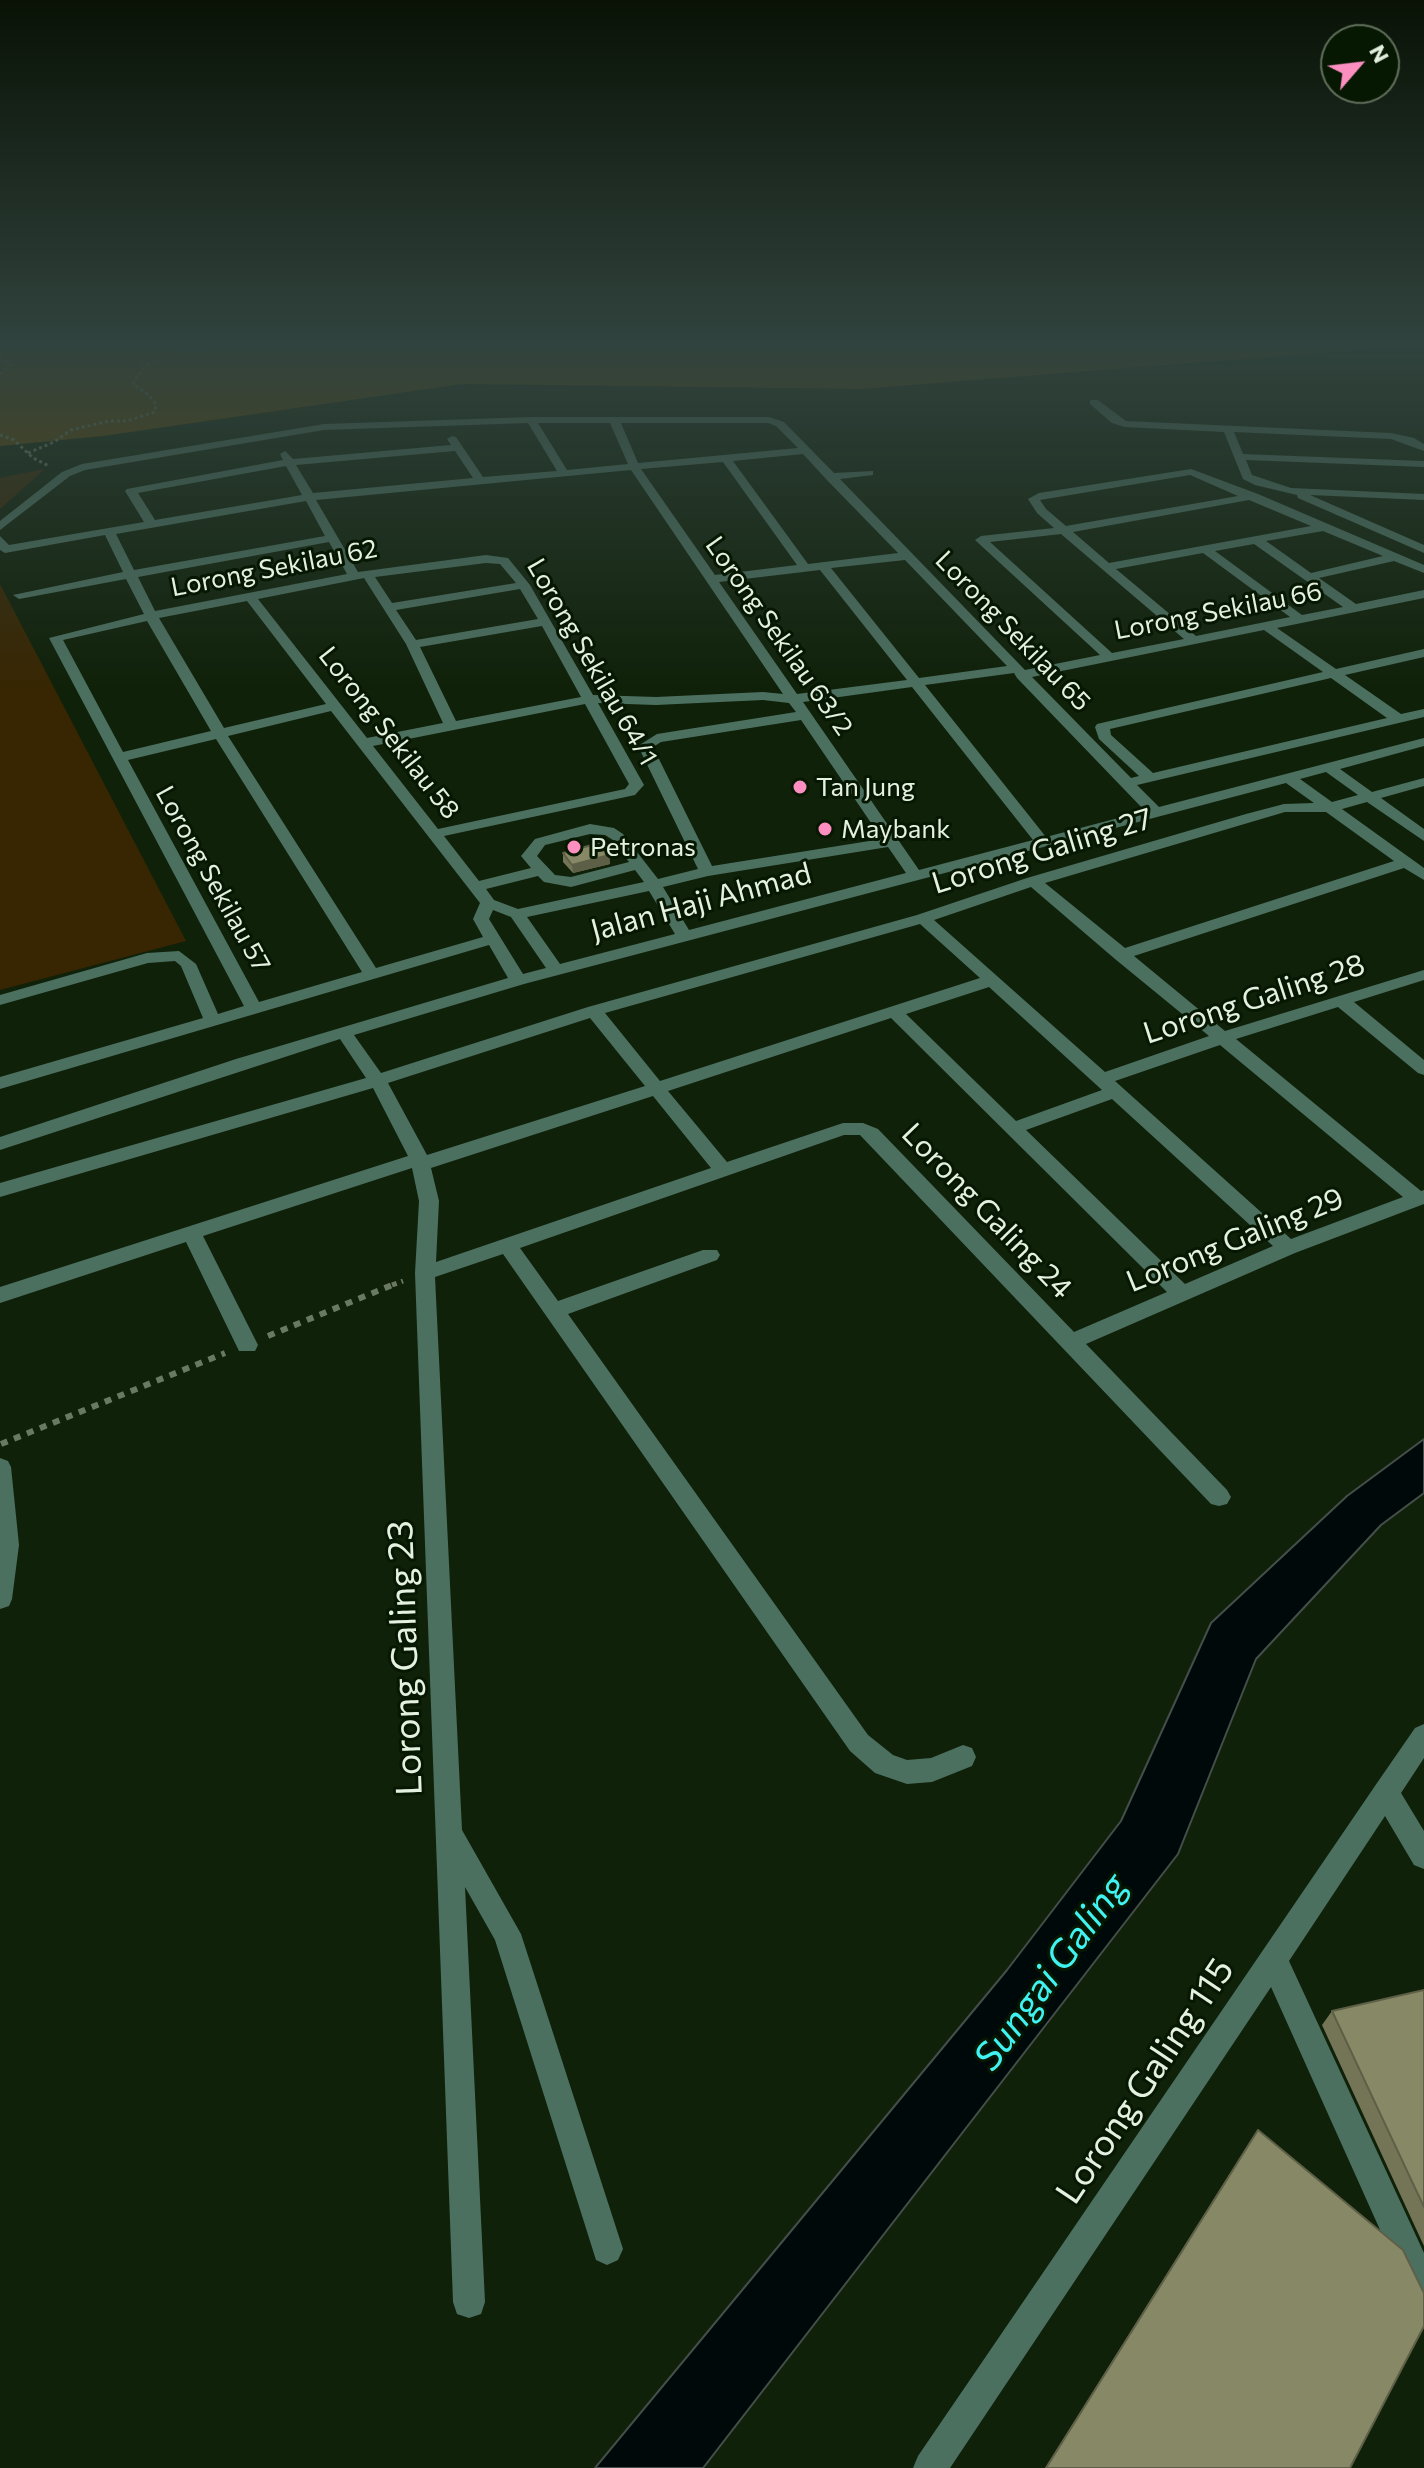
<!DOCTYPE html>
<html>
<head>
<meta charset="utf-8">
<style>
  body { margin:0 }
  #map { position:relative; width:1424px; height:2468px; overflow:hidden; background:#102109; font-family:Commissioner,sans-serif }
  canvas { display:block }
  .north { position:absolute; left:1320px; top:24px; width:80px; height:80px; box-sizing:border-box; background:#071802; border:2px solid #5f6e5b; border-radius:50%; rotate:62deg; font-size:22px; font-weight:700; line-height:32px; text-align:center; color:#e4f0e0 }
  .north::after { content:''; display:block; margin:auto; width:28px; height:36px; background:#fd8ec0; clip-path:polygon(50% 0,100% 100%,50% 72%,0 100%) }
</style>
</head>
<body>
<div id="map">
<canvas width="1424" height="2468"></canvas>
<div class="north">N</div>
</div>
<script>
const ctx = document.querySelector('canvas').getContext('2d');
ctx.lineJoin = 'round';
function fillPath(path, color) { ctx.fillStyle = color; ctx.fill(path, 'evenodd'); }
const poly = rows => new Path2D(rows.map(r => 'M' + r).join(''));
function strokePath(path, color, width, dash) { ctx.strokeStyle = color; ctx.lineWidth = width; ctx.lineCap = dash ? 'butt' : 'round'; ctx.setLineDash(dash || []); ctx.stroke(path); }
function label(font, color, halo, rows, align = 'center') {
  ctx.font = font + ' Commissioner,sans-serif'; ctx.lineWidth = 6; ctx.setLineDash([]); ctx.textBaseline = 'middle'; ctx.strokeStyle = halo; ctx.fillStyle = color; for (const [text, x, y, turn = 0] of rows) {
    ctx.save(); ctx.translate(x, y); ctx.rotate((+turn || 0) * Math.PI / 180); ctx.textAlign = isNaN(turn) ? turn : align; if (halo) ctx.strokeText(text, 0, 0); ctx.fillText(text, 0, 0); ctx.restore();
  }
}
const green = poly([
  [45,469,0,509,0,478],
  [0,584,186,941,0,990]
]);
const forest = poly([
  [0,346,1408,346,861,389,462,384,103,436,0,446]
]);
const water = poly([
  [1424,1439,1424,1493,1381,1525,1256,1659,1178,1854,703,2468,595,2468,1007,1970,1121,1821,1211,1623,1347,1496,1424,1439]
]);
const pathFar2 = poly([
  [0,349,3,346],
  [0,356,10,365,0,374],
  [0,435,14,440,33,458,49,466],
  [28,453,54,442,71,430,109,421,127,421,155,412,156,405,150,396,133,384,145,366,182,351,236,346]
]);
const pathFar1 = poly([
  [392,1285,403,1281]
]);
const path = poly([
  [268,1336,397,1283],
  [1,1444,225,1353]
]);
const minor = poly([
  [1090,400,1098,400,1126,421,1391,433,1414,438,1424,444,1424,451,1391,439,1234,432,1243,454,1424,461,1424,467,1246,460,1252,475,1291,488,1424,494,1424,500,1310,495,1424,545,1424,553,1298,498,1297,495,1255,485,1243,479,1224,432,1125,427,1112,423,1090,404,1090,400],
  [531,417,769,417,784,422,834,473,873,471,873,475,840,479,1025,670,1100,655,975,540,981,536,1054,528,1037,513,1028,499,1039,493,1191,469,1258,494,1424,565,1424,573,1394,561,1319,578,1356,604,1424,590,1424,598,1277,628,1336,669,1424,649,1424,657,1345,675,1401,714,1424,709,1424,717,1137,785,1159,807,1424,738,1424,746,1340,769,1372,792,1424,778,1424,786,1381,798,1424,829,1424,841,1367,802,1342,809,1424,868,1424,880,1404,868,1134,956,1225,1031,1424,970,1424,980,1354,1002,1424,1060,1424,1075,1418,1073,1338,1007,1236,1039,1421,1191,1424,1190,1424,1204,1295,1253,1086,1344,1227,1490,1231,1497,1227,1504,1219,1506,1211,1504,860,1135,844,1135,520,1248,558,1301,703,1250,717,1250,720,1255,717,1260,568,1314,868,1735,893,1755,907,1760,931,1758,963,1745,972,1748,976,1757,972,1766,932,1782,907,1784,875,1773,850,1751,503,1254,435,1277,462,1830,521,1934,623,2249,618,2260,607,2265,596,2260,495,1940,465,1887,485,2302,481,2314,469,2318,457,2314,453,2302,415,1273,419,1201,412,1168,203,1236,258,1345,255,1351,239,1351,186,1242,0,1303,0,1287,408,1156,373,1088,0,1197,0,1183,366,1078,340,1039,0,1150,0,1137,236,1059,508,978,489,945,0,1089,0,1077,203,1018,181,966,175,961,148,963,0,1005,0,995,147,953,179,951,196,964,218,1014,244,1006,49,638,144,614,126,579,19,599,13,595,123,572,105,535,5,553,0,550,0,536,9,545,144,522,125,491,127,489,283,460,280,454,285,451,293,459,451,445,447,439,452,436,456,437,483,477,557,471,528,423,324,430,85,470,70,476,0,530,0,521,62,472,82,464,324,424,531,417],
  [538,423,610,423,628,464,567,470,538,423],
  [621,423,768,423,776,426,798,448,638,463,621,423],
  [455,451,473,478,313,493,296,465,455,451],
  [803,454,826,479,898,553,808,564,733,461,803,454],
  [723,462,797,565,715,575,641,469,723,462],
  [286,466,302,495,155,520,138,493,286,466],
  [631,470,783,694,763,692,656,697,593,695,530,585,508,558,486,555,358,572,316,500,631,470],
  [1190,475,1238,496,1066,526,1046,509,1040,500,1190,475],
  [1249,500,1311,526,1109,563,1073,532,1249,500],
  [306,501,325,536,134,570,116,534,306,501],
  [1323,531,1383,556,1311,573,1266,541,1323,531],
  [1061,534,1184,639,1112,653,990,542,1061,534],
  [329,542,347,574,155,611,138,577,329,542],
  [1254,544,1305,580,1343,607,1302,615,1215,551,1254,544],
  [1203,553,1290,617,1196,636,1116,569,1203,553],
  [905,560,1007,666,919,678,831,568,905,560],
  [486,563,500,564,516,583,392,603,375,577,486,563],
  [820,570,907,680,797,694,719,582,820,570],
  [364,578,406,644,443,723,367,738,258,599,364,578],
  [520,589,538,619,416,640,396,610,520,589],
  [247,601,326,704,224,728,159,618,247,601],
  [147,621,211,731,123,752,63,640,147,621],
  [542,626,581,697,456,721,420,647,542,626],
  [1264,630,1323,672,1097,724,1095,727,1099,739,1139,776,1131,778,1032,677,1264,630],
  [1014,673,1017,678,1145,811,1046,837,925,685,1014,673],
  [1331,678,1387,718,1153,773,1111,735,1110,729,1331,678],
  [912,687,1033,840,919,870,803,702,912,687],
  [763,700,789,703,796,712,657,734,638,746,698,869,658,879,623,834,614,828,590,824,535,839,521,856,531,868,479,881,444,836,635,795,644,785,598,703,656,705,763,700],
  [585,704,629,784,625,789,438,829,373,746,585,704],
  [331,711,480,903,473,919,483,937,376,968,228,736,331,711],
  [801,720,882,839,712,866,653,747,661,742,801,720],
  [216,739,362,972,259,1002,128,760,216,739],
  [1326,772,1358,795,1332,802,1300,779,1326,772],
  [1286,783,1314,803,1284,804,1246,814,1027,878,917,915,588,1007,381,1073,354,1035,524,984,1286,783],
  [1285,812,1326,812,1394,861,1125,948,1045,883,1285,812],
  [590,834,605,835,613,840,629,862,571,877,555,875,537,856,545,845,590,834],
  [888,847,906,873,689,930,663,887,708,876,888,847],
  [635,870,644,882,518,909,494,900,486,889,538,876,544,882,571,887,635,870],
  [1031,887,1115,959,1209,1036,1105,1072,934,920,1031,887],
  [649,891,675,934,560,964,527,917,649,891],
  [493,910,511,917,546,968,523,974,489,919,493,910],
  [920,924,980,978,660,1081,605,1013,920,924],
  [989,987,1102,1090,1016,1121,906,1014,989,987],
  [590,1018,645,1086,427,1155,388,1083,590,1018],
  [891,1018,1167,1292,1074,1332,878,1129,863,1123,843,1123,727,1162,668,1091,891,1018],
  [1220,1045,1403,1197,1291,1239,1115,1081,1220,1045],
  [653,1096,711,1168,436,1262,439,1201,431,1168,653,1096],
  [1112,1099,1273,1246,1185,1284,1026,1130,1112,1099],
  [0,1458,8,1461,11,1467,19,1545,12,1599,9,1606,0,1609,0,1458],
  [1424,1724,1424,1758,1401,1793,1424,1831,1424,1869,1414,1865,1385,1816,1289,1961,1424,2253,1424,2305,1412,2301,1271,1987,950,2468,913,2468,918,2456,1377,1783,1415,1728,1424,1724]
]);
const wall = poly([
  [563,853,609,855,610,864,573,873,563,862],
  [1424,1990,1424,2246,1322,2025,1332,2011],
  [1258,2130,1350,2468,1045,2468,1249,2143]
]);
const shadedWall = poly([
  [609,855,610,864,573,873,572,865]
]);
const building = poly([
  [599,843,609,855,572,865,563,853,599,843],
  [1424,1990,1424,2207,1332,2011,1424,1990],
  [1258,2130,1403,2250,1424,2293,1424,2326,1350,2468,1046,2468,1258,2130]
]);
const markers = [
  [800,787,8,"#fd8ec0"],
  [825,829,8,"#fd8ec0"],
  [574,847,8,"#fd8ec0"]
];
const farStreetnames = [
  ["Lorong Sekilau 62",274,568,-11],
  ["Lorong Sekilau 66",1218,611,-11],
  ["Lorong Sekilau 65",1013,631,46],
  ["Lorong Sekilau 63/2",779,636,55],
  ["Lorong Sekilau 64/1",592,662,60],
  ["Lorong Sekilau 58",389,733,52],
  ["Lorong Sekilau 57",213,879,61]
];
const farPoinames = [
  ["Tan Jung",816,787],
  ["Maybank",841,829],
  ["Petronas",590,847]
];
const streetNames = [
  ["Lorong Galing 27",1042,851,-17],
  ["Jalan Haji Ahmad",701,902,-15],
  ["Lorong Galing 28",1254,999,-18],
  ["Lorong Galing 24",987,1211,46],
  ["Lorong Galing 29",1235,1240,-22]
];
const nearStreetnames = [
  ["Lorong Galing 23",405,1658,-92],
  ["Lorong Galing 115",1145,2081,-56]
];
const nearWaternames = [
  ["Sungai Galing",1051,1972,-54]
];
fillPath(green, '#382602');
fillPath(forest, '#634400');
fillPath(water, '#000909');
strokePath(water, '#444e4a', 2);
strokePath(pathFar2, '#6a7964', 3, [3, 3]);
strokePath(pathFar1, '#6a7964', 5, [5, 5]);
strokePath(path, '#6a7964', 6, [7, 7]);
fillPath(minor, '#4c7060');
fillPath(wall, '#747557');
fillPath(shadedWall, '#5e5f47');
fillPath(building, '#878865');
strokePath(building, '#5e5f47', 2);
const sky = ctx.createLinearGradient(0, 0, 0, 691);
sky.addColorStop(0, '#091205');
sky.addColorStop(0.5, '#31433e');
sky.addColorStop(1, '#31433e00');
ctx.fillStyle = sky;
ctx.fillRect(0, 0, 1424, 691);
for (const [x, y, r, color] of markers) { const dot = new Path2D(); dot.arc(x, y, r, 0, 2 * Math.PI); ctx.fillStyle = color; ctx.fill(dot); strokePath(dot, '#071802', 3); }
label('26px', '#e4f0e0', '#071802', farStreetnames);
label('26px', '#e4f0e0', '#071802', farPoinames, 'left');
label('30px', '#e4f0e0', '#071802', streetNames);
label('36px', '#e4f0e0', '#071802', nearStreetnames);
label('italic 38px', '#40f2f1', '#071802', nearWaternames);
</script>
</body>
</html>
